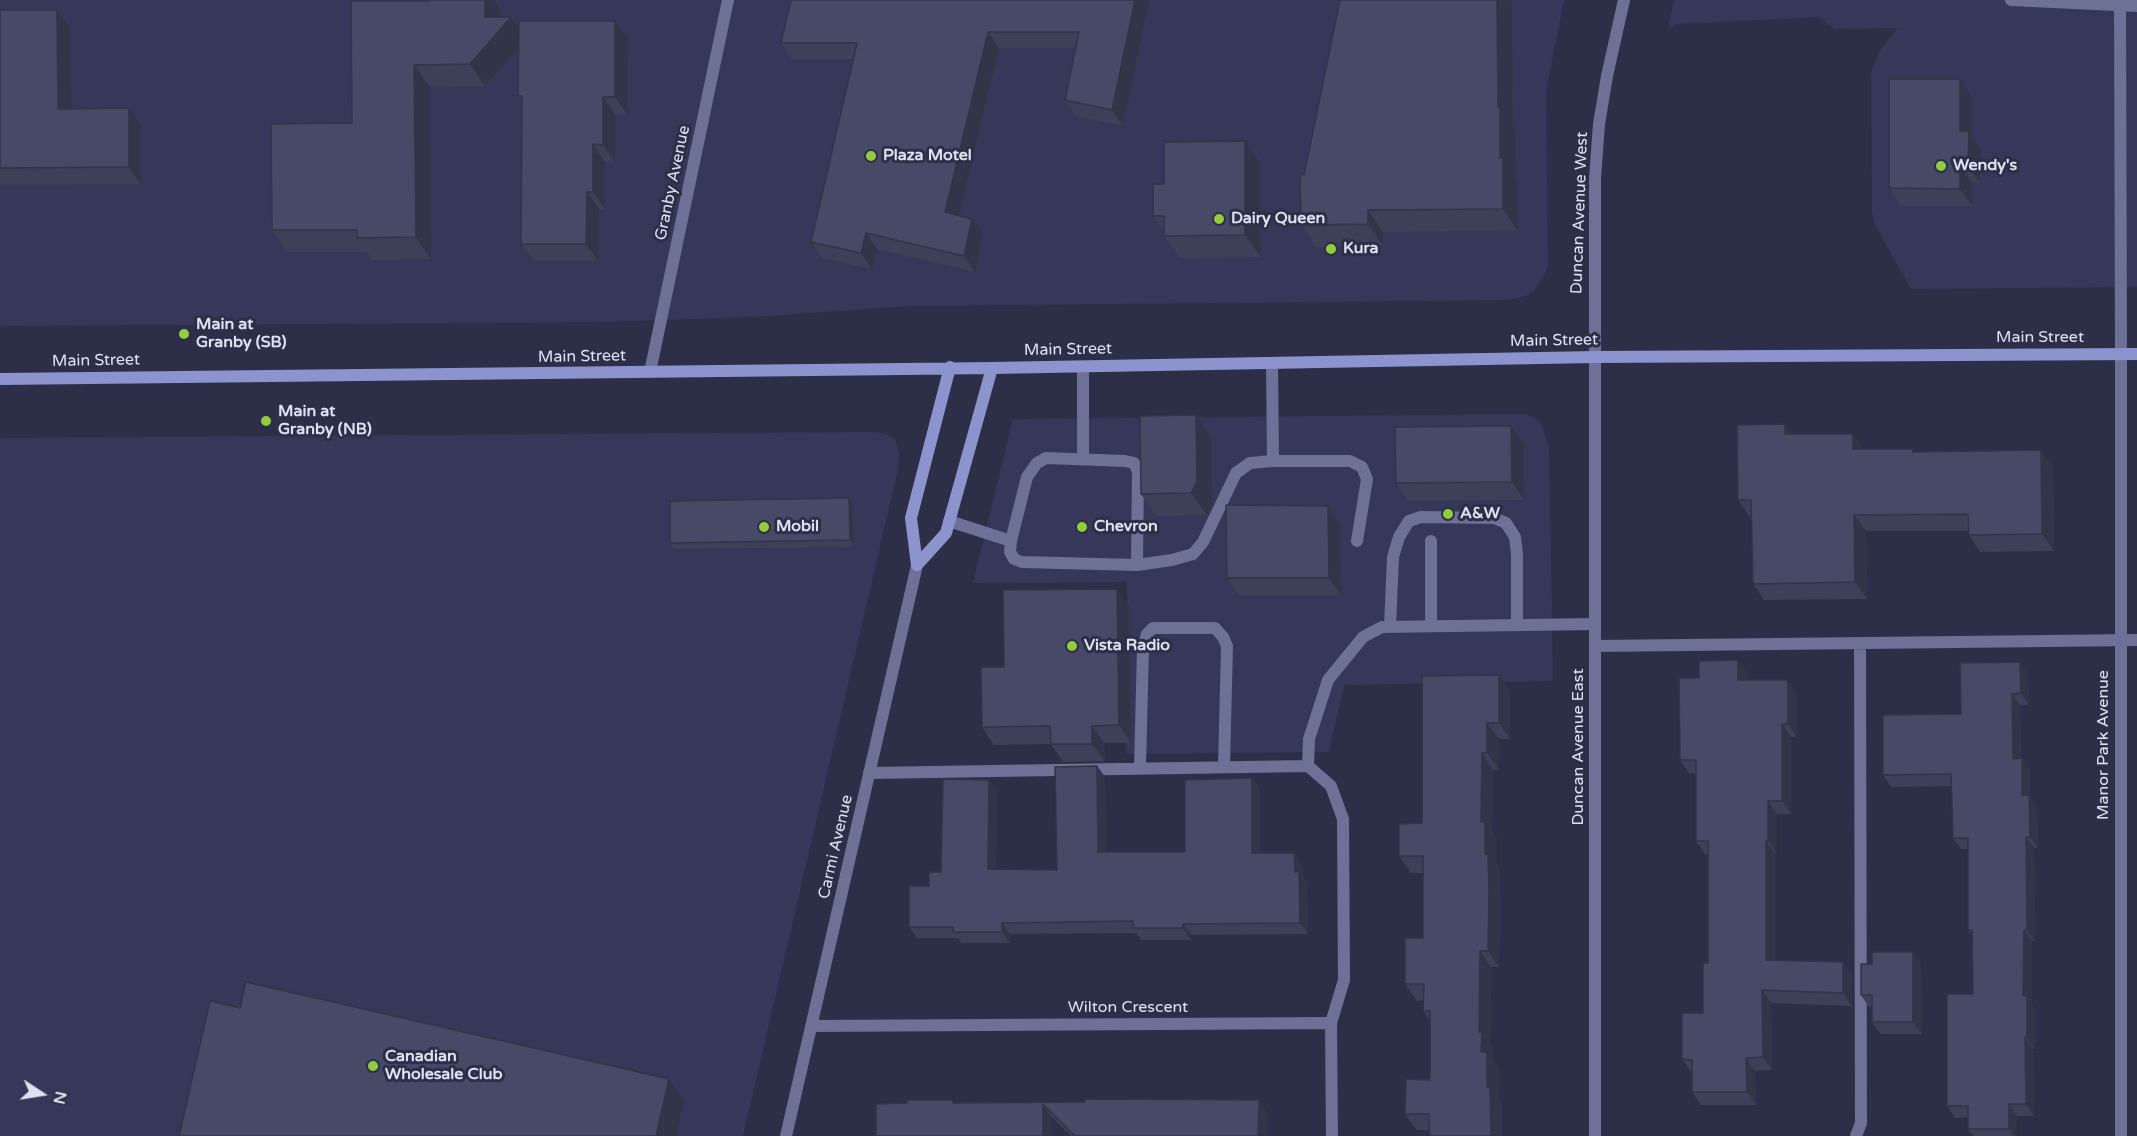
<!DOCTYPE html>
<html>
<head>
<meta charset="utf-8">
<style>
  body { margin:0 }
  #map { position:relative; width:2137px; height:1136px; overflow:hidden; background:#2d2f49; font-family:"Varela Round",sans-serif }
  canvas { display:block }
  .north { position:absolute; left:12px; top:1064px; width:60px; height:60px; -webkit-text-stroke:4px #2d2f49; paint-order:stroke; rotate:102deg; font-size:16px; font-weight:700; line-height:24px; text-align:center; color:#dee1f2 }
  .north::after { content:''; display:block; margin:auto; width:21px; height:27px; background:#dee1f2; clip-path:polygon(50% 0,100% 100%,50% 72%,0 100%) }
</style>
</head>
<body>
<div id="map">
<canvas width="2137" height="1136"></canvas>
<div class="north">N</div>
</div>
<script>
const ctx = document.querySelector('canvas').getContext('2d');
ctx.lineJoin = 'round';
function fillPath(path, color) { ctx.fillStyle = color; ctx.fill(path, 'evenodd'); }
const poly = rows => new Path2D(rows.map(r => 'M' + r).join(''));
function strokePath(path, color, width, dash) { ctx.strokeStyle = color; ctx.lineWidth = width; ctx.lineCap = dash ? 'butt' : 'round'; ctx.setLineDash(dash || []); ctx.stroke(path); }
function label(font, color, halo, rows, align = 'center') {
  ctx.font = font + ' "Varela Round",sans-serif'; ctx.lineWidth = 6; ctx.setLineDash([]); ctx.textBaseline = 'middle'; ctx.strokeStyle = halo; ctx.fillStyle = color; for (const [text, x, y, turn = 0] of rows) {
    ctx.save(); ctx.translate(x, y); ctx.rotate((+turn || 0) * Math.PI / 180); ctx.textAlign = isNaN(turn) ? turn : align; if (halo) ctx.strokeText(text, 0, 0); ctx.fillText(text, 0, 0); ctx.restore();
  }
}
const built = poly([
  [0,0,1564,0,1546,91,1548,264,1545,274,1534,291,1526,296,1508,300,910,306,752,317,601,322,0,326],
  [1674,0,2137,0,2137,287,1911,289,1876,227,1872,213,1871,72,1880,50,1898,28,1836,29,1818,17,1677,24,1668,29],
  [1526,414,1535,418,1541,424,1549,447,1553,681,1344,685,1329,752,1126,754,1127,582,973,583,1013,419],
  [868,432,884,433,895,439,899,453,898,469,743,1136,0,1136,0,438]
]);
const service = poly([
  [2011,0,2137,6],
  [2120,5,2121,354],
  [1272,363,1273,461,1350,461,1362,467,1367,479,1357,541],
  [1083,459,1083,367],
  [949,521,1011,541,1010,552,1014,559,1022,562,1137,565,1172,560,1193,554,1203,542,1236,473,1250,463,1273,461],
  [1011,541,1027,477,1037,463,1046,458,1125,461,1134,463,1138,471,1137,565],
  [1431,541,1431,626],
  [1390,627,1393,557,1399,537,1409,521,1421,517,1494,518,1506,523,1515,537,1517,554,1517,625],
  [1595,646,2137,640],
  [1308,766,1309,739,1328,680,1363,637,1382,627,1595,624],
  [1140,768,1143,648,1147,634,1153,628,1215,628,1223,637,1227,646,1224,767],
  [869,773,1308,766,1331,786,1343,819,1344,980,1331,1023],
  [1856,1136,1861,1123,1860,644]
]);
const minor = poly([
  [650,372,728,0],
  [811,1026,1331,1023,1332,1136],
  [786,1136,917,565],
  [2121,1136,2121,354]
]);
const tertiary = poly([
  [1595,1136,1595,178,1599,124,1607,76,1624,0]
]);
const secondary = poly([
  [0,379,992,368,1595,357,2137,354],
  [917,565,946,533,992,368],
  [917,565,911,518,950,367]
]);
const wall = poly([
  [791,0,1149,0,1149,1,1123,126,1076,116,1065,100,1076,48,999,48,959,215,972,219,983,234,975,272,877,249,872,269,822,258,811,242,853,59,792,59,781,43],
  [351,1,500,10,500,17,518,28,628,38,627,114,615,114,615,162,605,162,605,209,599,209,598,261,534,261,521,244,522,100,518,96,518,47,485,86,430,87,431,259,372,260,367,252,287,252,272,230,352,123],
  [1512,3,1513,127,1515,129,1516,177,1518,180,1518,231,1383,232,1383,246,1316,247,1301,225,1304,175],
  [0,10,57,10,70,27,70,109,141,125,141,184,0,185],
  [1972,97,1972,136,1981,148,1980,183,1972,183,1972,206,1901,206,1889,188],
  [1261,163,1261,257,1180,258,1164,236,1164,231,1153,216,1164,184],
  [1196,415,1211,437,1212,504,1207,515,1156,516,1141,494],
  [1785,424,1792,434,1864,449,1915,452,2053,467,2054,551,1980,552,1969,535,1969,531,1866,531,1867,599,1764,600,1753,584,1751,516,1750,517,1738,500],
  [1511,426,1523,443,1524,500,1408,501,1396,483],
  [849,498,853,504,854,547,674,549,670,543],
  [1328,506,1340,523,1341,595,1239,595,1227,578],
  [1129,606,1131,743,1104,743,1105,761,1063,762,1051,744,994,745,982,727,1004,667],
  [1747,673,1747,680,1797,693,1797,737,1791,737,1791,814,1777,814,1777,854,1775,854,1775,960,1843,962,1852,975,1852,1006,1771,1003,1772,1070,1755,1071,1756,1105,1701,1105,1692,1092,1692,1072,1691,1072,1682,1059,1703,1013,1708,963,1708,854,1705,854,1696,841,1696,773,1689,773,1680,760,1699,678],
  [2028,674,2029,705,2020,705,2021,758,2030,770,2030,797,2037,806,2038,848,2034,848,2035,941,2032,941,2032,1003,2035,1008,2035,1049,2033,1049,2034,1116,2017,1116,2017,1136,1973,1136,1968,1129,1968,1117,1955,1118,1947,1106,1973,994,1972,935,1968,930,1968,849,1961,849,1953,838,1952,786,1891,787,1883,775,1961,714],
  [1422,676,1510,691,1510,739,1499,739,1499,770,1493,770,1492,832,1497,838,1497,865,1500,870,1500,910,1499,967,1491,967,1490,1044,1493,1048,1493,1061,1499,1068,1498,1098,1502,1103,1430,1130,1417,1130,1405,1114,1430,1080,1430,1021,1423,1011,1424,1000,1417,1001,1405,984,1423,938,1423,873,1411,873,1399,856,1422,823],
  [1097,766,1105,777,1106,852,1185,852,1252,778,1260,790,1260,853,1302,864,1303,876,1307,883,1308,934,1191,935,1191,940,1141,940,1136,933,1010,934,1010,943,961,943,958,938,917,938,909,927,929,886,941,872,997,791,996,869,1057,870],
  [1913,952,1921,964,1922,1034,1881,1034,1872,1022,1872,1007,1869,1007,1861,995,1872,964],
  [1259,1100,1267,1112,1267,1136,1071,1136,1051,1116,955,1103]
]);
const shadedWall = poly([
  [485,0,494,0,500,10,500,29,511,17,526,39,485,86,470,64,485,17],
  [1135,0,1149,0,1149,1,1123,126,1112,110],
  [1497,0,1510,0,1512,3,1513,127,1515,129,1516,177,1518,180,1518,231,1503,209,1498,107],
  [57,10,70,27,71,126,58,109],
  [615,21,628,38,627,114,615,97],
  [988,32,999,48,956,228,945,212],
  [414,65,430,87,431,259,416,237],
  [1960,79,1972,97,1972,136,1981,148,1980,183,1968,166,1960,131],
  [603,97,615,114,615,162,603,145],
  [129,108,141,125,141,184,129,167],
  [1245,141,1261,163,1261,257,1245,235],
  [593,144,605,162,605,209,593,192],
  [1960,166,1972,183,1972,206,1960,189],
  [587,192,599,209,598,261,586,244],
  [1368,210,1383,232,1383,246,1368,224],
  [972,219,983,234,975,272,964,256],
  [866,233,877,249,872,269,861,253],
  [1196,415,1211,437,1212,504,1207,515,1191,493],
  [1785,424,1797,441,1785,434],
  [1511,426,1523,443,1524,500,1512,482],
  [1853,434,1865,450,1853,449],
  [2041,450,2053,467,2054,551,2042,534],
  [849,498,853,504,854,547,850,540],
  [1328,506,1340,523,1341,595,1329,578],
  [1854,515,1866,531,1867,599,1855,582],
  [1117,589,1129,606,1131,743,1119,725],
  [1738,660,1747,673,1747,693,1738,680],
  [2020,662,2028,674,2029,705,2021,693],
  [1499,675,1510,691,1510,739,1499,723],
  [1788,680,1797,693,1797,737,1788,724],
  [2012,694,2020,705,2021,770,2013,759],
  [1487,723,1499,739,1499,770,1487,753],
  [1782,724,1791,737,1791,814,1782,801],
  [1092,726,1104,743,1105,761,1092,744],
  [1482,753,1493,770,1492,832,1497,838,1497,865,1500,870,1499,967,1488,951,1485,854,1481,822],
  [2022,758,2030,770,2030,797,2037,806,2038,848,2030,837,2022,795],
  [1097,766,1105,777,1106,863,1098,852],
  [1252,778,1260,790,1260,865,1252,853],
  [989,780,997,791,996,881,988,869],
  [1768,801,1777,814,1777,854,1768,841],
  [2026,837,2034,848,2035,941,2027,930],
  [1766,841,1775,854,1775,973,1766,960],
  [1294,853,1302,864,1303,876,1307,883,1308,934,1300,923,1295,872],
  [1002,923,1010,934,1010,943,1002,932],
  [1183,924,1191,935,1191,940,1183,928],
  [2024,930,2032,941,2032,1003,2035,1008,2035,1049,2027,1037,2023,996],
  [1480,951,1491,967,1490,1044,1493,1048,1493,1061,1499,1068,1498,1098,1502,1103,1502,1136,1491,1136,1487,1087,1479,1032],
  [1913,952,1921,964,1922,1034,1913,1022],
  [1843,962,1852,975,1852,1006,1843,993],
  [1762,990,1771,1003,1772,1070,1763,1057],
  [2025,1037,2033,1049,2034,1116,2026,1104],
  [1746,1058,1755,1071,1756,1105,1747,1092],
  [669,1079,684,1101,676,1136,656,1136],
  [1259,1100,1267,1112,1267,1136,1258,1136],
  [1043,1104,1051,1116,1051,1136,1043,1136],
  [2009,1104,2017,1116,2017,1136,2014,1136,2009,1129]
]);
const building = poly([
  [428,0,485,0,485,17,511,17,470,64,414,65,416,237,357,238,357,230,272,230,271,124,352,123,351,1,428,1,428,0],
  [791,0,1135,0,1112,110,1065,100,1079,32,988,32,945,212,972,219,964,256,866,233,861,253,811,242,857,43,781,43,791,0],
  [1340,0,1497,0,1498,107,1500,107,1500,158,1503,158,1503,209,1368,210,1368,224,1301,225,1300,174,1304,175,1340,0],
  [0,10,57,10,58,109,129,108,129,167,0,168,0,10],
  [519,21,615,21,615,97,603,97,603,145,593,144,593,192,587,192,586,244,521,244,522,96,518,96,519,21],
  [1889,79,1960,79,1960,131,1969,131,1968,166,1960,166,1960,189,1889,188,1889,79],
  [1245,141,1245,235,1164,236,1164,216,1153,216,1153,184,1164,184,1164,142,1245,141],
  [1196,415,1197,482,1191,493,1141,494,1140,416,1196,415],
  [1785,424,1785,434,1853,434,1853,449,1913,449,1913,452,2041,450,2042,534,1969,535,1968,514,1854,515,1855,582,1753,584,1751,500,1738,500,1737,425,1785,424],
  [1511,426,1512,482,1396,483,1395,427,1511,426],
  [849,498,850,540,670,543,670,501,849,498],
  [1226,505,1328,506,1329,578,1227,578,1226,505],
  [1117,589,1119,725,1092,726,1092,744,1051,744,1050,726,982,727,981,667,1004,667,1003,590,1117,589],
  [1738,660,1738,680,1788,680,1788,724,1782,724,1782,801,1768,801,1768,841,1766,841,1766,960,1843,962,1843,993,1762,990,1763,1057,1746,1058,1747,1092,1692,1092,1692,1060,1682,1059,1682,1013,1703,1013,1703,963,1708,963,1708,841,1696,841,1696,760,1680,760,1679,678,1699,678,1699,661,1738,660],
  [2020,662,2021,693,2012,694,2013,759,2022,758,2022,795,2029,795,2030,837,2026,837,2027,930,2024,930,2023,996,2027,996,2027,1037,2025,1037,2026,1104,2009,1104,2009,1129,1968,1129,1968,1106,1947,1106,1947,994,1973,994,1972,930,1968,930,1968,838,1953,838,1951,774,1883,775,1883,715,1961,714,1960,663,2020,662],
  [1499,675,1499,723,1487,723,1487,753,1482,753,1481,822,1485,822,1485,854,1488,854,1489,893,1488,951,1480,951,1479,1032,1482,1032,1481,1052,1487,1052,1487,1087,1490,1087,1491,1136,1430,1136,1429,1114,1405,1114,1406,1079,1430,1080,1430,1011,1423,1011,1424,984,1405,984,1405,938,1423,938,1423,856,1399,856,1399,824,1422,823,1422,676,1499,675],
  [1097,766,1098,852,1185,852,1185,780,1252,778,1252,853,1294,853,1295,872,1299,871,1300,923,1183,924,1183,928,1133,928,1133,921,1002,923,1002,932,953,932,953,927,909,927,909,886,929,886,929,872,941,872,943,779,989,780,988,869,1057,870,1055,767,1097,766],
  [1872,952,1913,952,1913,1022,1872,1022,1872,995,1861,995,1861,964,1872,964,1872,952],
  [246,982,669,1079,656,1136,179,1136,210,1001,240,1008,246,982],
  [1085,1099,1259,1100,1258,1136,1075,1136,1043,1104,1043,1136,876,1136,876,1104,907,1103,907,1100,953,1100,953,1103,1085,1102,1085,1099]
]);
const markers = [
  [871,156,6,"#93cd3d"],
  [1941,166,6,"#93cd3d"],
  [1219,219,6,"#93cd3d"],
  [1331,249,6,"#93cd3d"],
  [184,334,6,"#93cd3d"],
  [266,421,6,"#93cd3d"],
  [1448,514,6,"#93cd3d"],
  [764,527,6,"#93cd3d"],
  [1082,527,6,"#93cd3d"],
  [1072,646,6,"#93cd3d"],
  [373,1066,6,"#93cd3d"]
];
const poiNames = [
  ["Plaza Motel",883,156],
  ["Wendy's",1953,166],
  ["Dairy Queen",1231,219],
  ["Kura",1343,249],
  ["Main at",196,325],
  ["Granby (SB)",196,343],
  ["Main at",278,412],
  ["Granby (NB)",278,430],
  ["A&W",1460,514],
  ["Mobil",776,527],
  ["Chevron",1094,527],
  ["Vista Radio",1084,646],
  ["Canadian",385,1057],
  ["Wholesale Club",385,1075]
];
const streetNames = [
  ["Granby Avenue",673,183,-78],
  ["Duncan Avenue West",1580,213,-88],
  ["Main Street",2040,338],
  ["Main Street",1554,341,-1],
  ["Main Street",1068,350,-1],
  ["Main Street",582,357,-1],
  ["Main Street",96,361,-1],
  ["Manor Park Avenue",2104,745,-90],
  ["Duncan Avenue East",1579,747,-90],
  ["Carmi Avenue",836,847,-77],
  ["Wilton Crescent",1128,1008]
];
fillPath(built, '#353858');
strokePath(service, '#6c7195', 12);
strokePath(minor, '#6c7195', 12);
strokePath(tertiary, '#6c7195', 12);
strokePath(secondary, '#8d93cc', 12);
fillPath(wall, '#3d4058');
fillPath(shadedWall, '#323447');
fillPath(building, '#474a66');
strokePath(building, '#323447', 1.5);
for (const [x, y, r, color] of markers) { const dot = new Path2D(); dot.arc(x, y, r, 0, 2 * Math.PI); ctx.fillStyle = color; ctx.fill(dot); strokePath(dot, '#2d2f49', 2); }
label('bold 16px', '#dee1f2', '#2d2f49', poiNames, 'left');
label('16px', '#dee1f2', '#2d2f49', streetNames);
</script>
</body>
</html>
